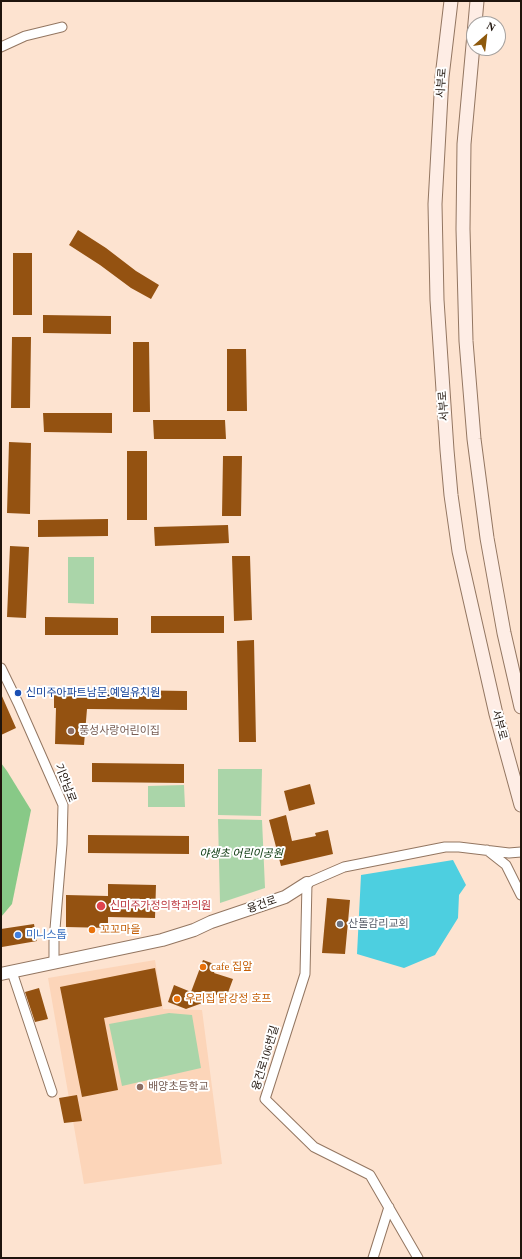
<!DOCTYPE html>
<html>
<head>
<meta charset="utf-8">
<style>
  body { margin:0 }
  #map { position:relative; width:522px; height:1259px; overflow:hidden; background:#fde3d0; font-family:"Times New Roman",serif }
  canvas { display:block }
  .frame { position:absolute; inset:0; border:2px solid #1f140c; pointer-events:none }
  .north { position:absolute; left:466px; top:16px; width:40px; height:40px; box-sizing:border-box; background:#fff; border:1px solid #a5a19e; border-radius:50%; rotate:28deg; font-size:11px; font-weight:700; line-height:16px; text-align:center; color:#1f140c }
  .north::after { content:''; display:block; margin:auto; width:14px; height:18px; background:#8e590c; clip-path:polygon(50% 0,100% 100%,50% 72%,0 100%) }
</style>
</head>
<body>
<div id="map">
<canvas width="522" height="1259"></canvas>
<div class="frame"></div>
<div class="north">N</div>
</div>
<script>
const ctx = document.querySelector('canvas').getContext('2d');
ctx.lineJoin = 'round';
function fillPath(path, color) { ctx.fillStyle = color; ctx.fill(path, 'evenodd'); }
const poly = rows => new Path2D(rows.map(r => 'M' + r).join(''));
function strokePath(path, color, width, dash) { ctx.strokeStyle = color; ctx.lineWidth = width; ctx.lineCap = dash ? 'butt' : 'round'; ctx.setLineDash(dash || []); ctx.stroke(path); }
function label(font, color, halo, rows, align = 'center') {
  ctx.font = font + ' "Times New Roman","Noto Sans KR",serif'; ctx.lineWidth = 4; ctx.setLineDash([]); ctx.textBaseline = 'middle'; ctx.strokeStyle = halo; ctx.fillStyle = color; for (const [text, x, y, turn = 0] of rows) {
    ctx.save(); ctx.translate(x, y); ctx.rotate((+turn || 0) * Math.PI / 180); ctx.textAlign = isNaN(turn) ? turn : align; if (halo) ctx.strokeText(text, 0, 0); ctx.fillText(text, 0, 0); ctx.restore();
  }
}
const built = poly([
  [155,960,163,1009,202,1010,222,1164,84,1184,48,978]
]);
const green = poly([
  [68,557,94,557,94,604,68,603],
  [218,769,262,769,261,816,218,815],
  [184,785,185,807,148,807,148,786],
  [218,819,262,820,265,888,220,903],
  [169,1013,192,1015,201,1068,122,1086,109,1024]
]);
const forest = poly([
  [1,763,7,771,31,810,12,904,1,917]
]);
const water = poly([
  [453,860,466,885,459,895,458,918,435,955,404,968,357,954,361,875]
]);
const building = poly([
  [78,230,106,248,136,271,159,285,151,299,131,288,100,265,69,245],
  [13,253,32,253,32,315,13,315],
  [43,315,111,316,111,334,43,333],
  [12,337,31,337,30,408,11,408],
  [133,342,149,342,150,412,133,412],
  [227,349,246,349,247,411,227,411],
  [43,413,112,413,112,433,44,432],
  [153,420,225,420,226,439,154,439],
  [9,442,31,443,30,514,7,513],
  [127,451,147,451,147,520,127,520],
  [223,456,242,456,241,516,222,516],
  [108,519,108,536,38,537,38,520],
  [228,525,229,543,155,546,154,527],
  [10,546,29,547,26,618,7,617],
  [232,556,250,556,252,620,234,621],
  [151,616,224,616,224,633,151,633],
  [45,617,118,618,118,635,45,635],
  [254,640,256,742,239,742,237,641],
  [54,689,187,691,187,710,87,709,84,745,55,744,56,708,54,708],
  [1,694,16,728,1,735],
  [92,763,184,764,184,783,92,782],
  [310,784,315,804,289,811,284,791],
  [286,815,292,841,316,836,315,833,328,830,333,854,281,866,269,820],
  [88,835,189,836,189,854,88,853],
  [108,884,156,885,155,918,108,917,108,928,66,927,66,895,108,896],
  [327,898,350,900,345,954,322,953],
  [34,924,37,941,2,947,1,929],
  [203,960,217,965,214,973,233,979,226,998,208,992,205,1002,186,1009,168,1002,174,985,191,992],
  [155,968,162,1006,104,1018,118,1090,82,1097,60,987],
  [39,988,48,1019,35,1022,25,992],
  [77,1095,82,1121,64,1123,59,1098]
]);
const minor = poly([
  [1,47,25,36,62,27],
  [1,668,18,703,63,805,62,844,54,941,54,963],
  [487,850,506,865,521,895],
  [12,972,52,1092],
  [373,1258,389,1207],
  [418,1258,370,1175,314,1147,265,1099,305,974,307,883,344,867,445,847,459,847,509,853,521,852]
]);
const tertiary = poly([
  [1,974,162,940,194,930,211,922,285,897,307,883]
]);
const secondary = poly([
  [451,1,442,77,435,204,437,300,447,450,451,495,459,551,496,714,521,805],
  [477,1,464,144,463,229,466,341,474,439,487,538,504,633,521,707]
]);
const markers = [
  [18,693,4,"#1a4fb4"],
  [71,731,4,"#8d6e63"],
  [101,906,5,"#e0444e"],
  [340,924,4,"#6b7280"],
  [92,930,4,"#e8710a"],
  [18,935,4,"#3f7fe0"],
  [203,967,4,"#e8710a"],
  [177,999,4,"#e8710a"],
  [140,1087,4,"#8d6e63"]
];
const streetNames = [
  ["서부로",442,83,-86],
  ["서부로",444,406,-94],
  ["서부로",499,725,75],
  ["기안남로",65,783,69],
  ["융건로",262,905,-19],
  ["융건로106번길",266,1058,-73]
];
const transitNames = [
  ["신미주아파트남문.예일유치원",26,693]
];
const educationNames = [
  ["풍성사랑어린이집",79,731],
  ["배양초등학교",148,1087]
];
const parkNames = [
  ["야생초 어린이공원",241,854]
];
const healthNames = [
  ["신미주가정의학과의원",110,906]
];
const worshipNames = [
  ["산돌감리교회",348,924]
];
const foodNames = [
  ["꼬꼬마을",100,930],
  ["cafe 집앞",211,967],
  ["우리집 닭강정 호프",185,999]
];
const shopNames = [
  ["미니스톱",26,935]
];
fillPath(built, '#fcd5b9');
fillPath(green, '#aad5a9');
fillPath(forest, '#88c987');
fillPath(water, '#4dcfe0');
fillPath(building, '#945211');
strokePath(minor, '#937661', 11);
strokePath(tertiary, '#937661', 14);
strokePath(secondary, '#937661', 15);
strokePath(minor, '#fff', 9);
strokePath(tertiary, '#fff', 12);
strokePath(secondary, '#feede5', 13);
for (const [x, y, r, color] of markers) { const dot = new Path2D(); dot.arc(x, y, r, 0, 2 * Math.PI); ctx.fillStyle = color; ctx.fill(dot); strokePath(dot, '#fff', 1.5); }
label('11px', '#1f140c', '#fff', streetNames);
label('11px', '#164399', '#fff', transitNames, 'left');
label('11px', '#785e54', '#fff', educationNames, 'left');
label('italic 11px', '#053408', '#fff', parkNames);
label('11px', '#be3a42', '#fff', healthNames, 'left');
label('11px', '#5b616d', '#fff', worshipNames, 'left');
label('11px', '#c56008', '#fff', foodNames, 'left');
label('11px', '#366cbe', '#fff', shopNames, 'left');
</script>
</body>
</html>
